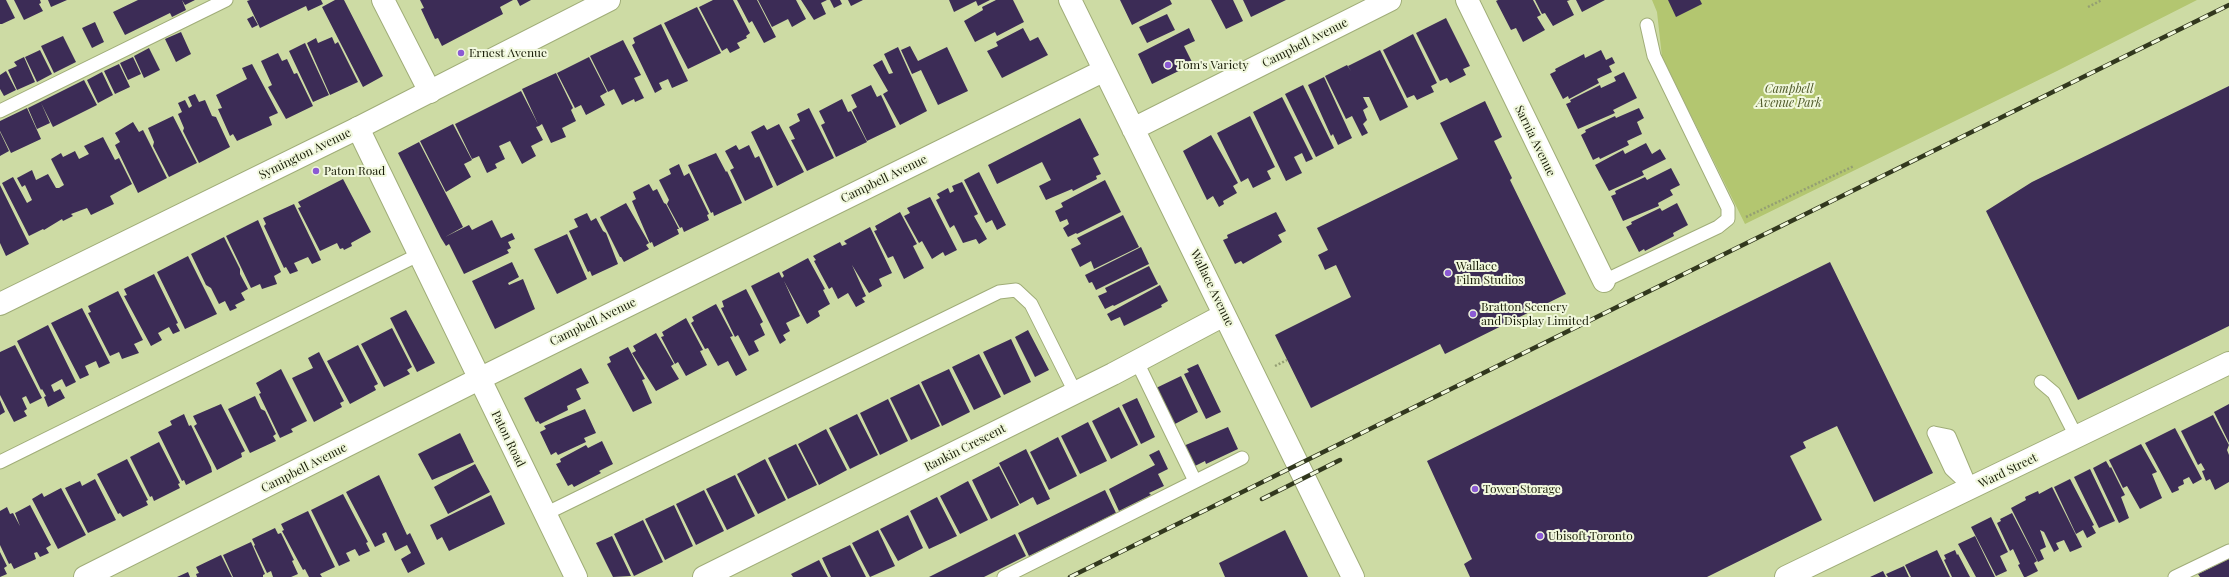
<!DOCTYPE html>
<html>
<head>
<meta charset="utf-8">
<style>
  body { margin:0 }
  canvas { display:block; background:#cddba4 }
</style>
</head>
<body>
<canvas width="2229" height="577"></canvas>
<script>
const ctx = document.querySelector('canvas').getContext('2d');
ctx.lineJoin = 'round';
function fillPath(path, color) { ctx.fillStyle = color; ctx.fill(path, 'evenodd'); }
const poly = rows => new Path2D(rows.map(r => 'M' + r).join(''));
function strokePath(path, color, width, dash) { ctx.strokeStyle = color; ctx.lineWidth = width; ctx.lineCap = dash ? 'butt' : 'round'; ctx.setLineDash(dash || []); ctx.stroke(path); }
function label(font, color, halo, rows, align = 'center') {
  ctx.font = font + ' "Playfair Display",serif'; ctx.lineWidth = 4; ctx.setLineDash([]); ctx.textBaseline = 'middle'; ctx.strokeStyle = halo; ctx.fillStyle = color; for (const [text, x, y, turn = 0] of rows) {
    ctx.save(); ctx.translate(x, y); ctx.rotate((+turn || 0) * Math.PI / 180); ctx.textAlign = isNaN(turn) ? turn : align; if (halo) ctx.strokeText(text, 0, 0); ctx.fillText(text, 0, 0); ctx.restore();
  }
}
const green = poly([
  [1652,0,2197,0,2057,71,1745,224,1662,57,1657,12]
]);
const building = poly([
  [0,0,6,0,15,18,2,24,0,24],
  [14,0,40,0,41,3,39,4,43,11,24,20],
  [48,0,67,0,51,7],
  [138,0,182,0,186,10,172,17,170,13,125,35,113,12],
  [182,0,195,0,185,5],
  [250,0,321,0,323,4,308,11,306,6,260,28,247,1],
  [335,0,344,0,383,76,363,87,322,7],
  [420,0,513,0,500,7,503,14,442,46,438,38,435,39,421,9,424,8],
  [517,0,531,0,520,6],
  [713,0,733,0,750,33,746,36,747,38,737,43,740,48,730,53,727,48,722,51,699,7],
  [737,0,757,0,776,37,764,43,752,21,749,23],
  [758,0,796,0,806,19,792,27,788,19,772,27],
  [801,0,827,0,821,3,826,14,814,20],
  [830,0,840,0,842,4,834,8],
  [848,0,863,0,851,6],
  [949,0,990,0,978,6,976,1,954,12],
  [996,0,1013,0,1024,22,997,36,995,32,975,42,964,21,983,10,982,7],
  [1120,0,1170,0,1172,4,1132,25],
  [1211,0,1233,0,1243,21,1226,29],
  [1243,0,1286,0,1251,17],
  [1498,0,1533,0,1541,15,1537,17,1545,30,1523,42,1516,28,1511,30,1496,1],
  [1535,0,1570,0,1567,1,1574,15,1553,26,1545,13,1542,14],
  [1576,0,1605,0,1582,12],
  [1668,0,1700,0,1702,4,1676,17],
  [697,7,721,53,688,69,664,23],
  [1167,14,1175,30,1147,43,1139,27],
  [253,16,258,25,252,28,247,19],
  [1446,18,1470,66,1463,69,1466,75,1450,83,1447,78,1440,81,1416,33],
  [95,22,104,42,92,48,82,28],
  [661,24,688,81,672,88,668,79,659,83,662,89,655,93,632,45,635,43,633,38],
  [1023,28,1030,41,1038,37,1048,55,1002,78,987,51,998,46,996,42],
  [1189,28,1195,41,1184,46,1193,64,1152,84,1138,54],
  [181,32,191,54,176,62,165,39],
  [1413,34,1437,83,1431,86,1434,92,1417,100,1414,95,1407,98,1383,50],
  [63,36,76,62,54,73,41,46],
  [332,37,335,44,338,42,358,82,330,95,307,43,316,38,318,43],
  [623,40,641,75,634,78,644,98,635,102,634,99,622,105,614,89,608,92,590,56],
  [305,43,329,95,313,102,289,51],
  [910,46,918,61,947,47,968,91,938,105,921,70,912,74,901,50],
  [898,47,927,111,900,125,883,94,888,91,873,65,882,60,889,74,893,73,884,54],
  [149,48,160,70,144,78,134,56],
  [40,50,52,74,37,82,25,57],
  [1380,50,1408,107,1380,121,1369,97,1363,97,1368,107,1363,110,1367,120,1363,124,1368,133,1362,136,1352,116,1346,119,1325,76,1347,65,1351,71,1348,66],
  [1601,50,1606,60,1612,57,1615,63,1609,66,1612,72,1597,79,1599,83,1569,99,1568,96,1563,99,1550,74,1556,71,1555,69,1584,54,1585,58],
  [278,53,282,61,287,59,294,74,297,73,313,106,286,119,268,87,272,85,261,61],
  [24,57,35,82,17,90,8,70,17,66,14,62],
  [133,57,141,74,128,80,120,63],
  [589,57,607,92,600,96,605,105,586,115,581,105,575,108,557,73],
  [119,64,130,87,115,94,104,71],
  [252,64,278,113,269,117,272,125,237,141,233,134,230,136,218,109,222,108,216,95,247,79,242,68],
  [6,71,16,90,4,96,0,89,0,75],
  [102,72,113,95,98,103,87,80],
  [1624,72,1637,98,1613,110,1615,113,1578,129,1566,104,1571,102,1570,100,1600,85,1601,88,1616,81,1614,77],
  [556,73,573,108,571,110,576,121,562,128,566,137,551,143,542,124,539,126,536,127,543,140,531,146,536,156,522,164,510,141,499,146,505,159,495,164,497,168,487,173,479,156,472,159,455,124,521,91,538,124,522,89],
  [1324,77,1352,138,1338,145,1333,134,1331,136,1308,85],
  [84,80,97,105,53,127,41,103,50,123,37,129,28,108],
  [871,85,877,97,881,95,896,127,867,141,852,110,857,107,851,95],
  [1303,85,1334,148,1316,157,1285,94],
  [2229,86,2229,326,2078,400,1986,211,2032,182],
  [195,94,199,102,205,100,212,116,216,117,230,147,199,163,183,131,184,128,178,114,182,112,178,103,185,100,189,108,192,106,188,97],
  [1282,97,1313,159,1306,162,1302,153,1294,157,1302,173,1286,181,1253,112],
  [842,99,848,112,851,111,867,142,836,157,821,125,825,123,819,111],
  [1485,101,1502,137,1494,141,1512,178,1510,180,1566,294,1445,354,1440,344,1311,408,1275,335,1351,297,1336,265,1325,270,1322,263,1318,255,1328,250,1317,228,1458,159,1440,123],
  [27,108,41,139,11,153,0,131,0,121],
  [809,108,834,158,807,171,791,140,795,139,789,127,800,121,797,114],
  [1639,108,1644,118,1637,122,1642,134,1627,141,1629,145,1600,159,1599,157,1593,160,1581,135,1586,132,1585,130,1615,116,1616,118],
  [173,116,197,163,169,177,153,146,154,142,148,128],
  [1250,116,1275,167,1267,171,1271,179,1253,188,1248,178,1241,182,1217,133],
  [1080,118,1099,155,1093,158,1101,174,1096,176,1097,179,1073,191,1072,189,1046,200,1039,186,1051,180,1042,162,997,184,988,165],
  [133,122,139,132,143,130,167,178,138,193,115,145,120,142,115,133],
  [453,124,472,160,464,164,471,177,446,192,420,141],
  [779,124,804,172,777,186,751,132,764,125,767,130],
  [0,132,9,151,0,156],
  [1211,135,1238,183,1233,186,1237,193,1223,201,1224,204,1219,207,1213,196,1207,200,1183,151],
  [103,137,115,160,119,158,132,184,110,196,114,204,91,215,87,208,71,214,73,216,63,221,62,219,44,230,43,229,29,236,2,183,13,177,27,203,32,200,25,185,22,187,17,178,32,170,36,180,48,174,56,188,59,188,64,185,51,159,61,153,63,157,75,151,79,159,89,154,84,146],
  [419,142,463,227,445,237,469,225,472,230,492,220,501,238,512,233,515,239,508,242,511,248,507,250,509,253,464,274,449,244,446,246,441,238,398,153],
  [1646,143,1652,154,1660,149,1666,159,1642,171,1644,175,1609,191,1595,165,1623,150,1625,154],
  [736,145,739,150,749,145,755,158,759,156,773,187,745,201,730,170,734,168,725,151],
  [716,153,726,172,727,171,742,203,714,216,713,212,711,213,688,165],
  [679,164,684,176,689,173,709,214,707,215,709,220,684,232,682,227,680,228,667,204,669,200,659,180,671,174,669,169],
  [1671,168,1680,185,1670,190,1673,195,1658,203,1659,206,1623,221,1611,196,1616,194,1615,191,1645,177,1647,180],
  [979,172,1006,225,997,230,992,220,986,223,964,180],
  [343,179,371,232,351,243,352,246,344,250,343,248,340,249,337,243,320,251,298,208,301,207,298,202],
  [1105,180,1121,212,1077,234,1076,233,1068,237,1063,228,1069,224,1067,219,1060,222,1055,211,1063,207,1061,203],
  [962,182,978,214,974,216,987,239,979,244,976,239,963,243,954,225,950,228,936,200,940,198,937,194,948,188,950,193,954,191,952,186],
  [649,184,653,191,657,189,664,203,666,204,679,229,677,229,679,234,654,247,652,242,650,243,632,201,636,199,633,192],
  [0,185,29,244,6,256,0,243],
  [930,197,957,250,945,256,943,252,932,259,922,241,919,243,904,216,910,213,907,208],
  [626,203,649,243,646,245,649,249,624,262,621,257,620,257,600,217],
  [1677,203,1688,225,1673,233,1674,236,1645,251,1644,249,1639,252,1626,227,1632,224,1631,222,1660,208,1662,211],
  [294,204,321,260,312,264,308,257,294,263,298,271,290,274,286,267,284,268,264,226,266,224,263,218],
  [900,212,917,244,913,246,924,268,904,279,893,256,888,258,874,231,877,230,875,226],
  [1276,212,1286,231,1278,235,1282,242,1243,264,1241,261,1235,264,1223,240,1228,238,1227,235],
  [587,213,591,221,596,218,603,231,606,233,618,264,592,276,590,271,588,272,569,231,578,227,574,219],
  [1123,215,1139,247,1094,269,1091,261,1080,267,1071,249,1081,244,1077,238],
  [258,220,281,272,274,276,277,284,262,289,260,284,251,288,226,236],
  [870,227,892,273,879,279,882,286,869,293,852,265,866,296,862,298,865,302,856,307,848,293,838,299,832,287,829,289,814,261,816,260,813,256,840,242,842,246,847,244,844,241],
  [567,234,587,279,557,294,534,249],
  [224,237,240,269,240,274,248,289,241,293,245,300,235,305,237,308,230,311,225,301,219,304,211,288,206,285,191,254],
  [1141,247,1149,264,1096,290,1092,282,1089,283,1085,275],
  [188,256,217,314,185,329,157,272],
  [808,258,825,289,823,290,830,304,818,311,820,316,807,324,784,281,800,316,786,323,790,331,783,335,786,340,780,344,751,286,779,272,782,278,784,276,782,272],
  [512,262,519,277,508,283,509,285,523,279,535,309,495,329,472,281],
  [1830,262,1933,473,1874,502,1837,426,1803,442,1806,448,1790,456,1822,520,1707,577,1470,577,1464,564,1472,559,1427,461],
  [1149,266,1158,284,1114,306,1113,305,1105,309,1098,296,1107,292,1105,288],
  [154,274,178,323,176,324,180,331,173,334,169,327,158,333,162,340,151,346,124,296,127,295,124,289],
  [1160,285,1168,301,1161,305,1162,307,1124,326,1120,317,1111,321,1107,314],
  [746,289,763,322,760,324,765,335,754,341,759,351,749,356,738,335,735,337,721,308,724,307,722,301],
  [118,291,143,340,134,344,139,353,122,359,119,352,110,356,88,313,91,312,88,306],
  [716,304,733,336,730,337,747,370,736,376,728,361,718,366,708,348,705,349,691,323,694,321,692,317],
  [82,308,110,363,99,368,96,361,85,366,89,375,80,379,51,323],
  [406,310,435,363,417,372,390,318],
  [686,318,703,350,700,351,707,365,686,376,678,362,675,364,661,337,664,336,662,332],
  [48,325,76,382,66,387,62,379,51,385,54,392,60,389,65,398,48,407,44,397,46,396,42,389,41,390,17,341],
  [392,328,412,367,407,370,410,374,384,387,361,344],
  [1028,330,1049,370,1035,377,1015,337],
  [656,333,674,364,671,366,679,379,656,391,632,353,636,351,633,346],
  [1011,339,1031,382,1004,395,983,352],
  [15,345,42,398,30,404,26,396,22,398,27,409,24,411,27,416,14,422,0,395,0,352],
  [358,345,378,384,374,386,376,390,350,404,327,361],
  [628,347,645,379,642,380,652,403,633,412,607,364,611,362,609,357],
  [319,352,344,401,340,403,342,407,314,422,292,378,313,368,308,358],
  [979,354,1001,397,974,410,952,367],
  [1198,364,1221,412,1206,419,1184,374,1189,372,1187,369],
  [581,368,589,383,576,389,581,399,567,406,568,410,540,424,538,421,536,422,524,398],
  [281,369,307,421,291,429,293,432,280,438,259,394,261,393,256,383],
  [949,369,970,412,942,426,921,382],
  [1181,376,1198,412,1173,425,1154,389],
  [919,384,940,426,911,440,890,398],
  [255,396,261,409,265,411,276,434,273,436,276,441,250,453,228,409],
  [1137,398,1155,437,1141,444,1122,405],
  [888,399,908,441,880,455,860,413],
  [0,400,5,412,0,415],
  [221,404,245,451,241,453,242,457,217,470,194,426,197,424,193,416],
  [2229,404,2229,443,2214,412],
  [1119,407,1138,445,1111,459,1092,421],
  [585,409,596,433,584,438,586,442,558,455,556,452,551,455,540,432,546,429,544,426],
  [184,414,189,426,191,425,211,467,212,472,186,485,184,480,182,481,158,432,172,425,170,421],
  [857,414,878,455,850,469,829,428],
  [2213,415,2229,445,2227,450,2229,455,2229,482,2215,490,2210,479,2206,481,2202,471,2205,470,2201,463,2198,465,2181,431],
  [1088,422,1107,461,1080,474,1061,436],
  [1228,427,1238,449,1206,464,1205,461,1191,468,1181,447],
  [2175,428,2202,479,2193,484,2189,477,2183,480,2184,484,2178,487,2179,490,2172,493,2145,443],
  [826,429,847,470,819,485,798,444],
  [460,433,474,462,432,480,418,454],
  [1058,437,1077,476,1049,490,1030,452],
  [602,441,613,464,599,471,601,473,574,487,572,484,568,486,556,464,561,462,560,459,586,445,588,448],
  [159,442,180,483,178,484,180,488,154,501,152,496,150,497,130,457],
  [796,444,817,485,788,499,768,458],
  [2141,444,2157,472,2152,474,2162,498,2140,509,2127,486,2123,488,2109,460],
  [1026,449,1050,499,1037,505,1033,497,1020,504,999,463],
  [1159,450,1168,469,1158,474,1164,486,1149,493,1151,495,1119,511,1109,489,1155,465,1149,455],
  [127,459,148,500,146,501,148,505,123,517,120,513,118,514,97,474],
  [765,459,786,500,758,514,737,474],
  [2106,461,2110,468,2111,467,2125,495,2121,497,2129,518,2119,523,2093,468],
  [475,464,490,492,448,514,434,487],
  [999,466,1019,505,991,519,972,480],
  [2090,469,2115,521,2099,528,2074,477],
  [379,475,407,535,410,533,425,564,408,573,401,559,411,553,407,545,395,551,386,532,382,534,385,542,375,547,346,492],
  [735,475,755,516,727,530,706,489],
  [95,479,116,520,88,533,65,488,80,481,82,486],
  [2070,479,2094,525,2092,526,2096,533,2087,538,2083,530,2076,534,2054,487],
  [968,481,988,520,960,534,940,496],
  [2052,487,2082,547,2070,552,2064,540,2056,543,2059,549,2054,552,2044,532,2040,530,2046,547,2040,550,2044,559,2038,562,2011,508,2026,500,2025,497,2038,491,2039,494],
  [61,488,86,535,58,549,32,499,42,493,44,497],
  [704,490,724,531,696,545,676,504],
  [1105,490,1116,513,1029,556,1018,533],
  [343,494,368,542,366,543,370,551,359,556,355,549,346,553,350,561,339,566,311,510],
  [491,495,505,524,449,551,442,537,437,540,430,525],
  [937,497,957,536,929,549,910,511],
  [30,505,51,545,46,548,49,553,40,557,37,552,34,553,36,559,14,569,11,563,9,564,0,545,0,511,7,507,10,514,13,513,20,526,15,513],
  [674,505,693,546,665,560,645,519],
  [308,511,335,567,320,574,322,577,309,577,305,569,303,570,282,531,284,530,281,524],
  [2012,513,2037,561,2034,563,2038,571,2026,577,2024,577,2018,565,2020,564,2013,549,2010,551,1997,523,2001,521,2000,519],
  [908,515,923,548,898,561,880,529],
  [1991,517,2008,552,2000,556,2007,571,1996,576,1971,527],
  [643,520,663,562,634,576,614,534],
  [275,528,278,534,281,533,294,560,292,561,298,574,291,577,273,577,271,571,267,573,254,546,255,545,252,539],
  [878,530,895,566,870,577,852,543],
  [1285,530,1308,577,1225,577,1219,563],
  [1015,534,1026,556,984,577,929,577],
  [612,536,631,576,613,577,596,543],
  [1975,536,1995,577,1976,577,1958,544],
  [251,542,265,574,263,575,263,577,233,577,223,555],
  [850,545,866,577,831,577,822,558],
  [1937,550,1950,577,1911,577,1905,565],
  [1955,550,1957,555,1958,554,1970,577,1952,577,1944,560,1946,559,1944,555],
  [0,552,7,566,4,568,7,574,0,577],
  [221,555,232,577,197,577,196,574,199,573,196,567],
  [2229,559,2229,577,2200,577,2198,574],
  [819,560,828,577,793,577,791,574],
  [1904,566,1909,577,1888,577,1886,574],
  [1883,571,1886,577,1870,577],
  [188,572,190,577,177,577]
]);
const path = poly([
  [2088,7,2102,0],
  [1746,217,1854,166],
  [1275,366,1287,360]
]);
const service = poly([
  [0,111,226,0],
  [1604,281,1718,227,1728,219,1728,208,1654,56,1647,25],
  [1137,362,1195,481],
  [2041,382,2054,393,2077,438],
  [1934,433,1949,436,1971,488],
  [1934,433,1951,469,1969,486],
  [0,462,418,255],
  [545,514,999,292,1016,290,1031,304,1075,392],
  [1004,577,1242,458],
  [2175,577,2229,551]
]);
const minor = poly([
  [383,0,430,92],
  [1070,0,1353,577],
  [1467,0,1604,281],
  [358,128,576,577],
  [1133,129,1390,0],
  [85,577,479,379,1103,71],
  [704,577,1113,374,1224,315],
  [1786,577,2229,363]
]);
const tertiary = poly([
  [0,304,358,128,609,0]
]);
const rail = poly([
  [1262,499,1340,460],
  [1070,577,2229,5]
]);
const markers = [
  [461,53,4,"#8b5ad3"],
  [1168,65,4,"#8b5ad3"],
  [316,171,4,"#8b5ad3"],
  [1448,273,4,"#8b5ad3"],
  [1473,314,4,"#8b5ad3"],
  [1475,489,4,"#8b5ad3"],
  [1540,536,4,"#8b5ad3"]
];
const streetNames = [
  ["Campbell Avenue",1305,43,-27],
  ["Sarnia Avenue",1535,141,64],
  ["Symington Avenue",305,154,-26],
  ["Campbell Avenue",884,179,-26],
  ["Wallace Avenue",1212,288,64],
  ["Campbell Avenue",593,322,-26],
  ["Paton Road",508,439,64],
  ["Rankin Crescent",965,448,-27],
  ["Campbell Avenue",304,468,-27],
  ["Ward Street",2008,471,-26]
];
const poiNames = [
  ["Ernest Avenue",469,53],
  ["Tom's Variety",1176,65],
  ["Paton Road",324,171],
  ["Wallace",1456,266],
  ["Film Studios",1456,280],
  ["Bratton Scenery",1481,307],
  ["and Display Limited",1481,321],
  ["Tower Storage",1483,489],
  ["Ubisoft Toronto",1548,536]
];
const parkNames = [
  ["Campbell",1789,89],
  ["Avenue Park",1789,103]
];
fillPath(green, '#b3c670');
fillPath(building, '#3c2c56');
strokePath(service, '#a0ad78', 15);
strokePath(minor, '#a0ad78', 24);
strokePath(tertiary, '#a0ad78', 24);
strokePath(path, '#949f73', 2.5, [2, 2]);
strokePath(service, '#fff', 13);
strokePath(minor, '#fff', 22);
strokePath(tertiary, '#fff', 22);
strokePath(rail, '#32381e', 4.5);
strokePath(rail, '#f1f8dd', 3, [9]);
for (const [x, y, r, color] of markers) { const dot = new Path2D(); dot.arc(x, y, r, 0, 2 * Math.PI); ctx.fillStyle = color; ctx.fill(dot); strokePath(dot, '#f1f8dd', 1.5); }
label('12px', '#191d08', '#f1f8dd', streetNames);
label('12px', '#191d08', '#f1f8dd', poiNames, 'left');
label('italic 12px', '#4e5828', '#f1f8dd', parkNames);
</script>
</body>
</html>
